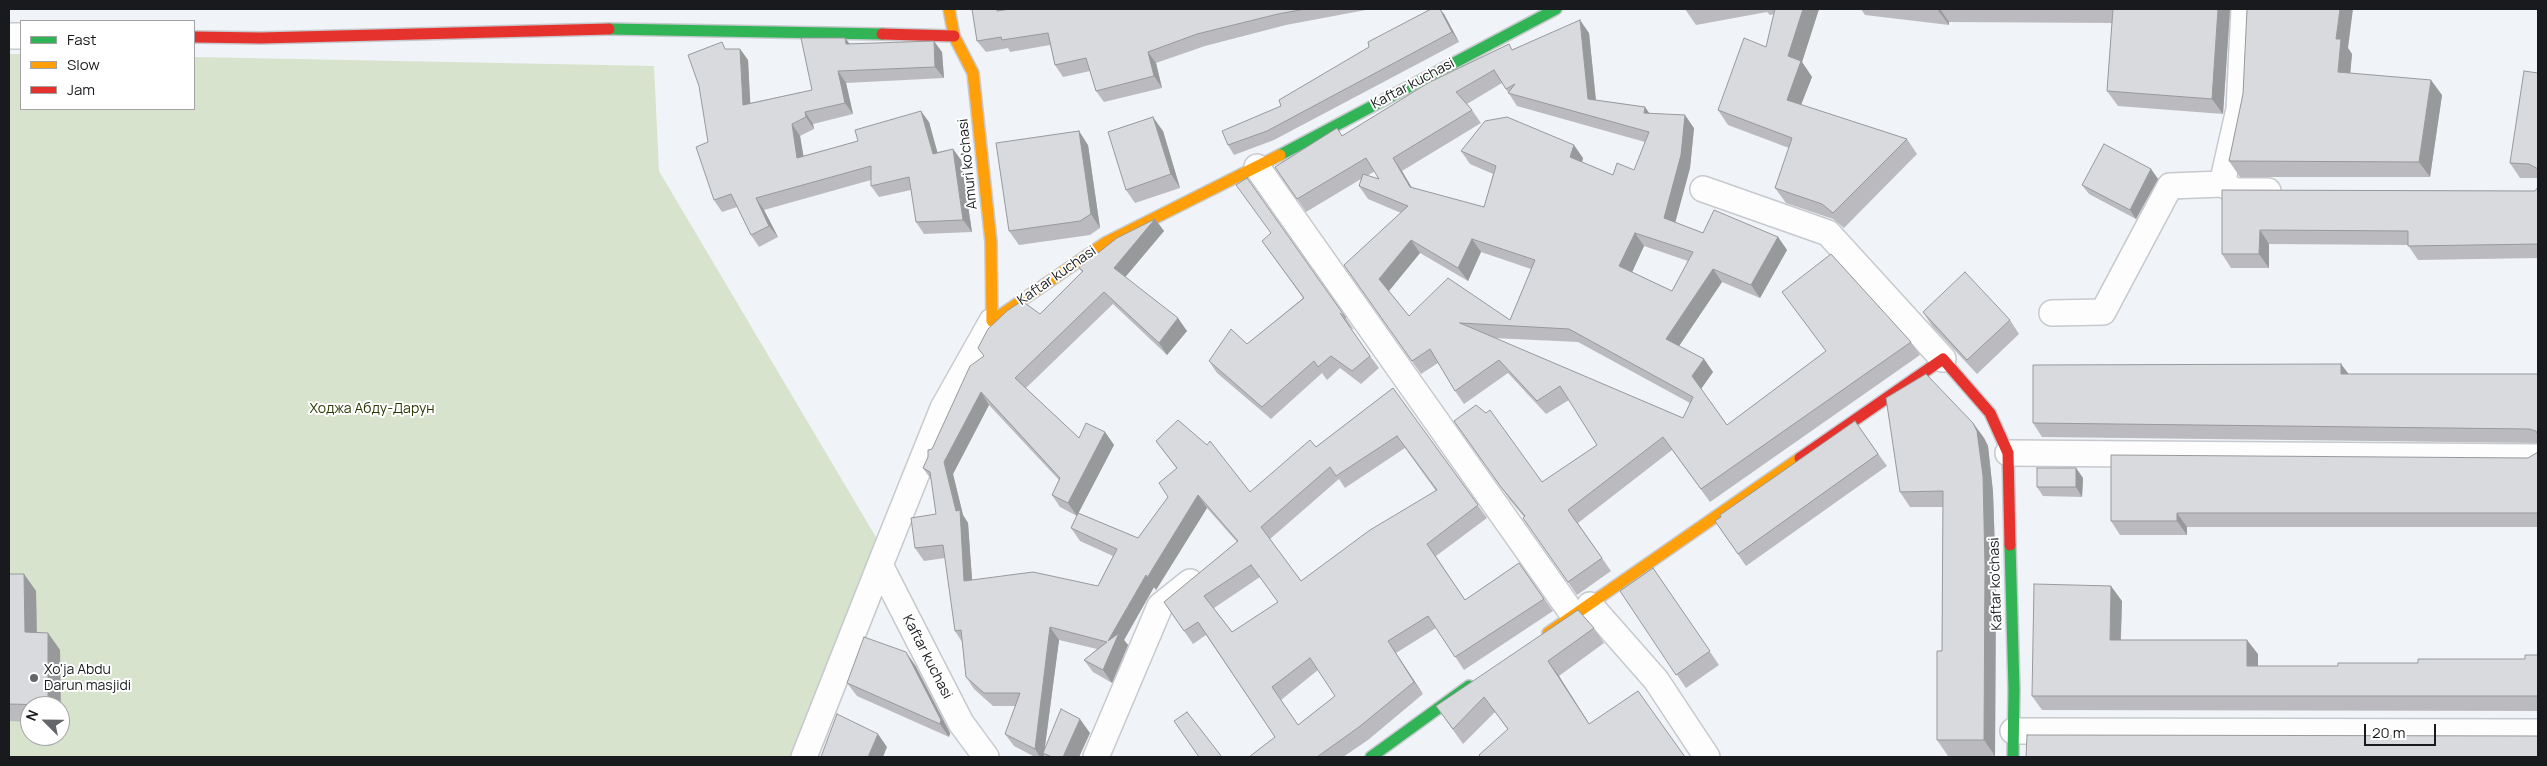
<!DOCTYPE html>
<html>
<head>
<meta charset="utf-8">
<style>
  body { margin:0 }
  #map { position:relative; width:2547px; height:766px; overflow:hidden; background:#f0f3f8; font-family:Manrope,sans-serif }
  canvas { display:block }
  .frame { position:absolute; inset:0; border:10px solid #181a1d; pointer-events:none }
  .legend { position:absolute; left:20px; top:20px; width:175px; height:90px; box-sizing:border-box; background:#fff; border:1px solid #a3a3a5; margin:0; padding:6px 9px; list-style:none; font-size:15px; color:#181a1d }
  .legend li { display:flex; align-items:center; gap:10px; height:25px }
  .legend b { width:25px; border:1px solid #a3a3a5 }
  .north { position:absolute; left:20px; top:696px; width:50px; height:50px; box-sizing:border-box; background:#fff; border:1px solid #a3a3a5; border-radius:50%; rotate:293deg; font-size:14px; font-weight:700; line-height:20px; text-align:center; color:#181a1d }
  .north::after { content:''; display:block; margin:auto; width:18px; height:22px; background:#64666a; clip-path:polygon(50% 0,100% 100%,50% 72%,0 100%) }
  .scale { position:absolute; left:2364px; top:724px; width:72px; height:22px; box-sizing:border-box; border:2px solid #181a1d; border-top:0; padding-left:6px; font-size:15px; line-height:18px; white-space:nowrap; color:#181a1d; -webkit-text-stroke:4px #fff; paint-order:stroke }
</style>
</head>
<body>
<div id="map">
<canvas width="2547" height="766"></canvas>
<div class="frame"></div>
<ul class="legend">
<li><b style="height:6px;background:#30b455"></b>Fast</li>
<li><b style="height:6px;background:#ff9f0a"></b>Slow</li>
<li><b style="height:6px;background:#e5322d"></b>Jam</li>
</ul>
<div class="north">N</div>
<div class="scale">20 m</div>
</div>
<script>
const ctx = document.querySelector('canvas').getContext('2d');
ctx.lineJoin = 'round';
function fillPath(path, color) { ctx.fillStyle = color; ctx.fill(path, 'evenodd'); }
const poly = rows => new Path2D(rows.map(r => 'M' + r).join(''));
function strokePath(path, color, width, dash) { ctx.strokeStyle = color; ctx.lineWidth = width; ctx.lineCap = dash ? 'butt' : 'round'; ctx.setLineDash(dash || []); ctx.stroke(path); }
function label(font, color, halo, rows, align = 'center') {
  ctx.font = font + ' Manrope,sans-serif'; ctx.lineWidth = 4; ctx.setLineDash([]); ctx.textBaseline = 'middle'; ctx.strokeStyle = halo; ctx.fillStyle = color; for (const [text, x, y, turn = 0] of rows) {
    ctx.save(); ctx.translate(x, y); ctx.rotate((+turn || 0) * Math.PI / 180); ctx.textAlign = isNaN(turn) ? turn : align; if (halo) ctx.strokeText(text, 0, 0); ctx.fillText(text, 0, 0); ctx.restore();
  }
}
const green = poly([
  [9,54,21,54,21,109,194,109,194,57,654,66,659,171,877,539,791,757,9,757],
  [30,706,60,706,60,736,30,736]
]);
const street = poly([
  [2244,9,2239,109,2222,184,2236,191,2268,191],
  [9,36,21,36],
  [1257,167,1574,616],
  [1703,189,1828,233,1943,359],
  [2052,313,2103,312,2170,186,2222,184],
  [2008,453,2538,457],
  [1590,605,1656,680,1707,757],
  [2013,731,2538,732],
  [804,757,880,565],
  [986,757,961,723,880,565,943,408,992,321],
  [1096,757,1160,606,1190,582]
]);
const fast = poly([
  [609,29,882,34],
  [1280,155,1556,9],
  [2010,545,2014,689,2013,757],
  [1371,757,1469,686]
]);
const slow = poly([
  [949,9,954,36,973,73,991,242,992,321],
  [992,321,1105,243,1280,155],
  [1548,633,1800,458]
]);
const jam = poly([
  [882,34,954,36],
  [194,37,261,38,609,29],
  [1800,458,1943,359,1990,413,2008,453,2010,545]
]);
const wall = poly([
  [972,9,1003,9,1003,10,1010,9,1371,9,1286,25,1205,46,1156,63,1162,88,1104,102,1096,91,1090,71,1063,77,1055,65,1050,45,1010,52,1008,48,986,52,977,41],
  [1685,9,1819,9,1802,62,1812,77,1801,105,1907,139,1917,154,1844,228,1833,219,1786,203,1775,188,1789,148,1728,125,1718,110,1766,47,1774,14,1770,15,1767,12,1696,25],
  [1861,9,2230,9,2223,114,2118,106,2107,91,2112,23,1949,22,1949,25,1865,15],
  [1444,14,1459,42,1274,140,1234,155,1228,145,1281,106],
  [1589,33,1596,100,1645,107,1649,113,1694,128,1690,168,1675,222,1703,233,1778,237,1787,250,1760,298,1722,282,1679,346,1704,359,1713,372,1701,389,1727,425,1826,351,1782,292,1911,342,1920,355,1710,502,1672,450,1578,523,1611,571,1577,595,1523,518,1524,517,1510,500,1454,421,1542,482,1597,445,1569,400,1546,414,1508,373,1464,404,1455,391,1438,363,1421,374,1344,265,1401,213,1368,199,1359,186,1361,179,1306,212,1275,167,1342,136,1513,49],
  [1502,83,1517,106,1645,142,1634,170,1613,175,1582,162,1583,158,1461,151,1470,164,1493,174,1484,207,1412,188,1402,171,1481,123,1472,110,1467,104],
  [1375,171,1379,179,1367,176],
  [1644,246,1688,261,1672,291,1632,272],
  [1481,252,1531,269,1510,320,1409,316,1389,291,1420,253,1468,281],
  [1493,338,1578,342,1690,403,1683,418],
  [850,44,942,52,944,78,846,83,853,114,813,124,814,129,800,136,803,156,929,122,937,152,953,149,961,160,972,232,924,234,916,222,911,190,879,197,871,186,871,180,764,210,778,237,759,247,751,235,737,207,722,212,714,200,708,142,727,49,740,49,748,60,750,103,812,90],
  [2348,48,2352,54,2350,73,2442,95,2430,177,2240,177,2229,161,2243,94],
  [2538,73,2538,178,2520,178,2510,163],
  [1163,131,1180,188,1135,203,1126,190],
  [1088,145,1100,228,1090,235,1019,245,1009,231],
  [2151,169,2158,179,2136,219,2089,194,2082,185],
  [2538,187,2538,258,2418,260,2408,245,2269,244,2269,268,2231,268,2222,254,2222,190,2535,191],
  [1155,219,1164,231,1125,277,1187,331,1167,355,1113,304,1026,388,1079,438,1105,432,1114,445,1078,513,1138,538,1168,497,1177,469,1156,441,1250,492,1316,447,1393,388,1487,518,1436,556,1465,600,1519,563,1553,611,1464,670,1436,628,1396,653,1423,694,1368,740,1343,757,1249,757,1275,737,1206,635,1193,644,1164,602,1237,542,1207,508,1156,590,1154,587,1124,640,1128,645,1112,683,1093,672,1084,660,1097,649,1059,640,1045,747,1090,733,1079,757,1046,757,1044,755,1044,757,1035,757,1014,746,1005,734,1015,706,993,706,974,689,966,677,962,642,955,631,945,558,924,561,915,548,936,514,932,481,923,468,932,449,1082,272,1079,268],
  [989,405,1059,480,1052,495,1060,507,1077,516,1071,528,1080,541,1113,556,1098,586,972,580,968,523,963,515,953,474],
  [1405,448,1436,491,1301,581,1270,539,1339,479,1345,488],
  [1260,577,1278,602,1232,632,1214,608],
  [1318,670,1335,696,1298,725,1281,700],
  [1262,241,1346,318,1354,330,1348,326,1379,368,1361,384,1340,368,1327,380,1322,373,1271,419,1217,373,1209,361,1247,344,1303,298],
  [1923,312,2010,320,2019,334,1977,374,1932,326],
  [2348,374,2538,374,2538,443,2042,437,2033,423],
  [1855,421,1887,466,1746,566,1715,521],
  [1973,423,1984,438,1988,446,1993,492,1996,581,1995,756,1948,756,1937,740,1942,651,1943,507,1910,507,1900,492],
  [2538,452,2538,527,2187,527,2187,535,2120,535,2111,521,2528,458],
  [2076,468,2083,478,2082,497,2043,496,2037,487],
  [1653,568,1719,665,1686,688,1620,591],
  [9,574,24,574,36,591,37,632,48,633,60,650,61,722,60,706,30,706,30,722,9,721],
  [2122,601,2121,640,2258,654,2258,666,2338,666,2525,659,2538,655,2538,711,2042,710,2032,696],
  [1594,628,1604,643,1559,676,1589,724,1685,757,1508,730,1495,712,1463,744,1436,706],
  [915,665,950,733,949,737,857,696,847,683]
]);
const shadedWall = poly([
  [1440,9,1444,14,1459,42,1452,32],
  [1803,9,1819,9,1802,62,1812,77,1797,115,1787,100,1788,56],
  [1938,9,1940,9,1949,22,1949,25,1938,10],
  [2218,9,2230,9,2223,114,2212,99],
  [2340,9,2353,9,2348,48,2352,54,2349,87,2338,72,2336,39],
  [1580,20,1589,33,1597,112,1588,99],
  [845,38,854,49,846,44],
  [934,41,942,52,944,78,935,67],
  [740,49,748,60,751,116,743,105],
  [1148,52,1156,63,1162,88,1154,76],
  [838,71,846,83,853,114,845,103],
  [2431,80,2442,95,2430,177,2419,162],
  [1645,107,1654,120,1644,113],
  [921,111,929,122,941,165,933,154],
  [805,112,813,124,814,129,806,117],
  [1685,115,1694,128,1690,168,1673,231,1664,218],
  [1153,117,1163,131,1180,188,1171,174],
  [792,124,800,136,806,170,797,158],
  [1079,131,1088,145,1100,228,1091,214],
  [1574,145,1583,158,1580,170,1570,157],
  [953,149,961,160,972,232,963,220],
  [1393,158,1402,171,1419,200,1410,187],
  [2151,169,2158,179,2136,219,2130,210],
  [756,198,764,210,778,237,769,226],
  [1155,219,1164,231,1122,281,1114,268],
  [2260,230,2269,244,2269,268,2259,254],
  [1635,233,1644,246,1629,279,1619,266],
  [1778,237,1787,250,1760,298,1751,285],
  [1472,239,1481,252,1468,281,1458,268],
  [1411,240,1420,253,1388,292,1379,279],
  [1713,269,1722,282,1675,352,1666,339],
  [1178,318,1187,331,1167,355,1159,343],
  [1704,359,1713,372,1701,389,1692,376],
  [2341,364,2351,377,2341,374],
  [981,392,989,405,953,474,963,515,968,523,973,593,964,581,956,511,944,462],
  [1973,423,1984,438,1988,446,1993,492,1996,581,1995,756,1984,740],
  [1105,432,1114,445,1077,516,1068,503],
  [2076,468,2083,478,2082,497,2076,487],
  [1198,495,1207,508,1156,590,1154,587,1124,640,1128,645,1112,683,1103,670,1108,641,1146,575],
  [2177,513,2187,527,2187,535,2177,521],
  [24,574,36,591,37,649,25,632],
  [2111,586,2122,601,2120,655,2110,640],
  [1050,627,1059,640,1044,753,1043,753,1044,755,1044,757,1040,757,1035,749],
  [48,633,60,650,61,722,60,706,49,706,48,705],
  [2247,640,2258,654,2258,681,2247,666],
  [1388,641,1396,653,1423,694,1414,682],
  [906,652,915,665,950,733,949,737,940,724],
  [1548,661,1559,676,1599,739,1589,724],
  [1080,719,1090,733,1079,757,1063,757],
  [878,734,887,747,883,757,868,757]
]);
const building = poly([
  [972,9,997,9,997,11,1010,9,1305,9,1278,14,1197,34,1148,52,1154,76,1096,91,1086,58,1055,65,1048,33,1002,40,1001,37,977,41,972,9],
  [1431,9,1440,9,1452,32,1267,131,1228,145,1222,131,1281,106,1279,100,1369,47,1368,42,1431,9],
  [1775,9,1803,9,1788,56,1801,61,1787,100,1907,139,1833,213,1822,204,1775,188,1792,138,1718,110,1744,38,1766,47,1775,9],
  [2113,9,2218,9,2212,99,2107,91,2113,9],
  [2247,9,2340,9,2336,39,2341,39,2338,72,2431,80,2419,162,2229,161,2243,94,2247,9],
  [1580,20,1588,99,1645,107,1644,113,1685,115,1681,155,1664,218,1703,233,1714,210,1778,237,1751,285,1713,269,1666,339,1704,359,1692,376,1727,425,1826,351,1782,292,1831,254,1911,342,1701,489,1663,437,1568,510,1602,558,1568,582,1523,518,1525,516,1501,487,1454,421,1476,405,1486,413,1490,410,1542,482,1597,445,1560,386,1537,401,1499,360,1455,391,1430,349,1412,361,1344,265,1408,206,1359,186,1363,174,1379,179,1366,158,1297,199,1275,167,1337,128,1342,136,1428,83,1509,44,1512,50,1580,20],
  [1494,70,1506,89,1515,84,1508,93,1649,132,1634,170,1617,163,1613,175,1570,157,1574,145,1507,117,1485,121,1461,151,1496,166,1484,207,1410,187,1393,158,1472,110,1456,92,1494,70],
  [1635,233,1693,252,1672,291,1619,266,1635,233],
  [1472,239,1535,260,1510,320,1448,278,1409,316,1379,279,1411,240,1458,268,1472,239],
  [1460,323,1569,329,1693,397,1683,418,1460,323],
  [801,38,845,38,846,44,934,41,935,67,838,71,845,103,805,112,806,117,792,124,797,158,858,141,855,130,921,111,933,154,953,149,963,220,916,222,909,177,871,186,871,166,756,198,769,226,751,235,731,194,714,200,696,147,708,142,699,86,688,55,722,42,725,49,740,49,743,105,812,90,801,38],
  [2524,71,2538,73,2538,169,2529,164,2510,163,2524,71],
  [1153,117,1171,174,1126,190,1108,132,1153,117],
  [1079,131,1091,214,1080,221,1009,231,996,143,1079,131],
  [2104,144,2151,169,2130,210,2082,185,2104,144],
  [1247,178,1346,318,1340,313,1370,356,1352,371,1331,356,1318,367,1314,361,1262,407,1209,361,1231,329,1247,344,1304,298,1262,241,1271,233,1236,185,1247,178],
  [2538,187,2538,244,2408,246,2408,231,2260,230,2259,254,2222,254,2222,190,2535,191,2538,187],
  [1155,219,1114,268,1178,318,1159,343,1104,292,1015,378,1079,438,1086,423,1105,432,1068,503,1052,495,1060,478,981,392,944,462,956,511,960,510,964,581,1033,572,1098,586,1117,549,1071,528,1078,513,1138,538,1168,497,1159,483,1177,468,1156,441,1178,420,1207,445,1210,441,1250,492,1310,440,1316,447,1393,388,1478,505,1427,544,1465,600,1519,563,1544,599,1455,657,1428,616,1388,641,1414,682,1359,727,1317,757,1249,757,1275,737,1198,622,1184,631,1164,602,1238,541,1198,495,1147,578,1146,575,1108,641,1119,633,1103,670,1084,660,1107,642,1050,627,1035,749,1005,734,1020,693,984,693,966,677,961,630,955,631,943,545,915,548,911,518,936,514,930,472,923,468,928,457,928,450,932,449,970,366,984,356,978,348,988,329,1007,311,1022,301,1040,314,1083,271,1079,268,1117,238,1155,219],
  [1397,436,1437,490,1370,530,1301,581,1261,527,1330,467,1336,476,1397,436],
  [1251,565,1278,602,1232,632,1204,596,1251,565],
  [1310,658,1335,696,1298,725,1272,687,1310,658],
  [1965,272,2010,320,1967,360,1923,312,1965,272],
  [2341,364,2341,374,2538,374,2538,435,2536,431,2529,429,2033,423,2033,365,2341,364],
  [1926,374,1973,423,1977,431,1983,476,1985,566,1984,740,1937,740,1937,651,1942,651,1943,491,1900,492,1886,398,1926,374],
  [1855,421,1878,454,1738,554,1715,521,1721,517,1720,515,1855,421],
  [2538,452,2538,513,2177,513,2177,521,2111,521,2111,455,2528,458,2538,452],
  [2037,468,2076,468,2076,487,2037,487,2037,468],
  [1653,568,1710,651,1676,675,1620,591,1653,568],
  [9,574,24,574,25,632,48,633,48,705,9,704,9,574],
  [2034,584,2111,586,2110,640,2247,640,2247,666,2338,666,2338,663,2418,663,2418,659,2525,659,2525,655,2538,655,2538,696,2032,696,2034,584],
  [1578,610,1594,628,1548,661,1589,724,1638,691,1685,757,1481,757,1479,755,1508,729,1484,697,1453,729,1436,706,1578,610],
  [864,637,906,652,941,720,940,724,847,683,864,637],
  [1061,709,1080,719,1063,757,1052,757,1043,753,1061,709],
  [1187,712,1222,757,1199,757,1174,721,1187,712],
  [837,714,878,734,868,757,821,757,837,714],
  [2027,735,2538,736,2538,757,2026,757,2027,735]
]);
const markers = [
  [34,678,5,"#64666a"]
];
const streetNames = [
  ["Kaftar kuchasi",1413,84,-28],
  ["Amuri ko'chasi",968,164,-96],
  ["Kaftar kuchasi",1057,276,-35],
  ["Kaftar ko'chasi",1996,584,-92],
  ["Kaftar kuchasi",927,657,63]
];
const parkNames = [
  ["Ходжа Абду-Дарун",372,409]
];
const poiNames = [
  ["Xo'ja Abdu",44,670],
  ["Darun masjidi",44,686]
];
fillPath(green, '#d8e3cd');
strokePath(street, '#c6c9cd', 28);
strokePath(fast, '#c6c9cd', 14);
strokePath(slow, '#c6c9cd', 14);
strokePath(jam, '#c6c9cd', 14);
strokePath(street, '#fdfdfe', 25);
strokePath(fast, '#30b455', 11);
strokePath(slow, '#ff9f0a', 11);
strokePath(jam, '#e5322d', 11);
fillPath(wall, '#bbbbbf');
fillPath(shadedWall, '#98999b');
fillPath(building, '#d9dade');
strokePath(building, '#98999b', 1);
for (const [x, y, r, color] of markers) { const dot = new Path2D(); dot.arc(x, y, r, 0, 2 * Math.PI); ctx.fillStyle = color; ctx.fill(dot); strokePath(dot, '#fff', 2); }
label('14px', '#181a1d', '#fff', streetNames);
label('14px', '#293804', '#fff', parkNames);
label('14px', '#181a1d', '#fff', poiNames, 'left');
</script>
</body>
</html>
